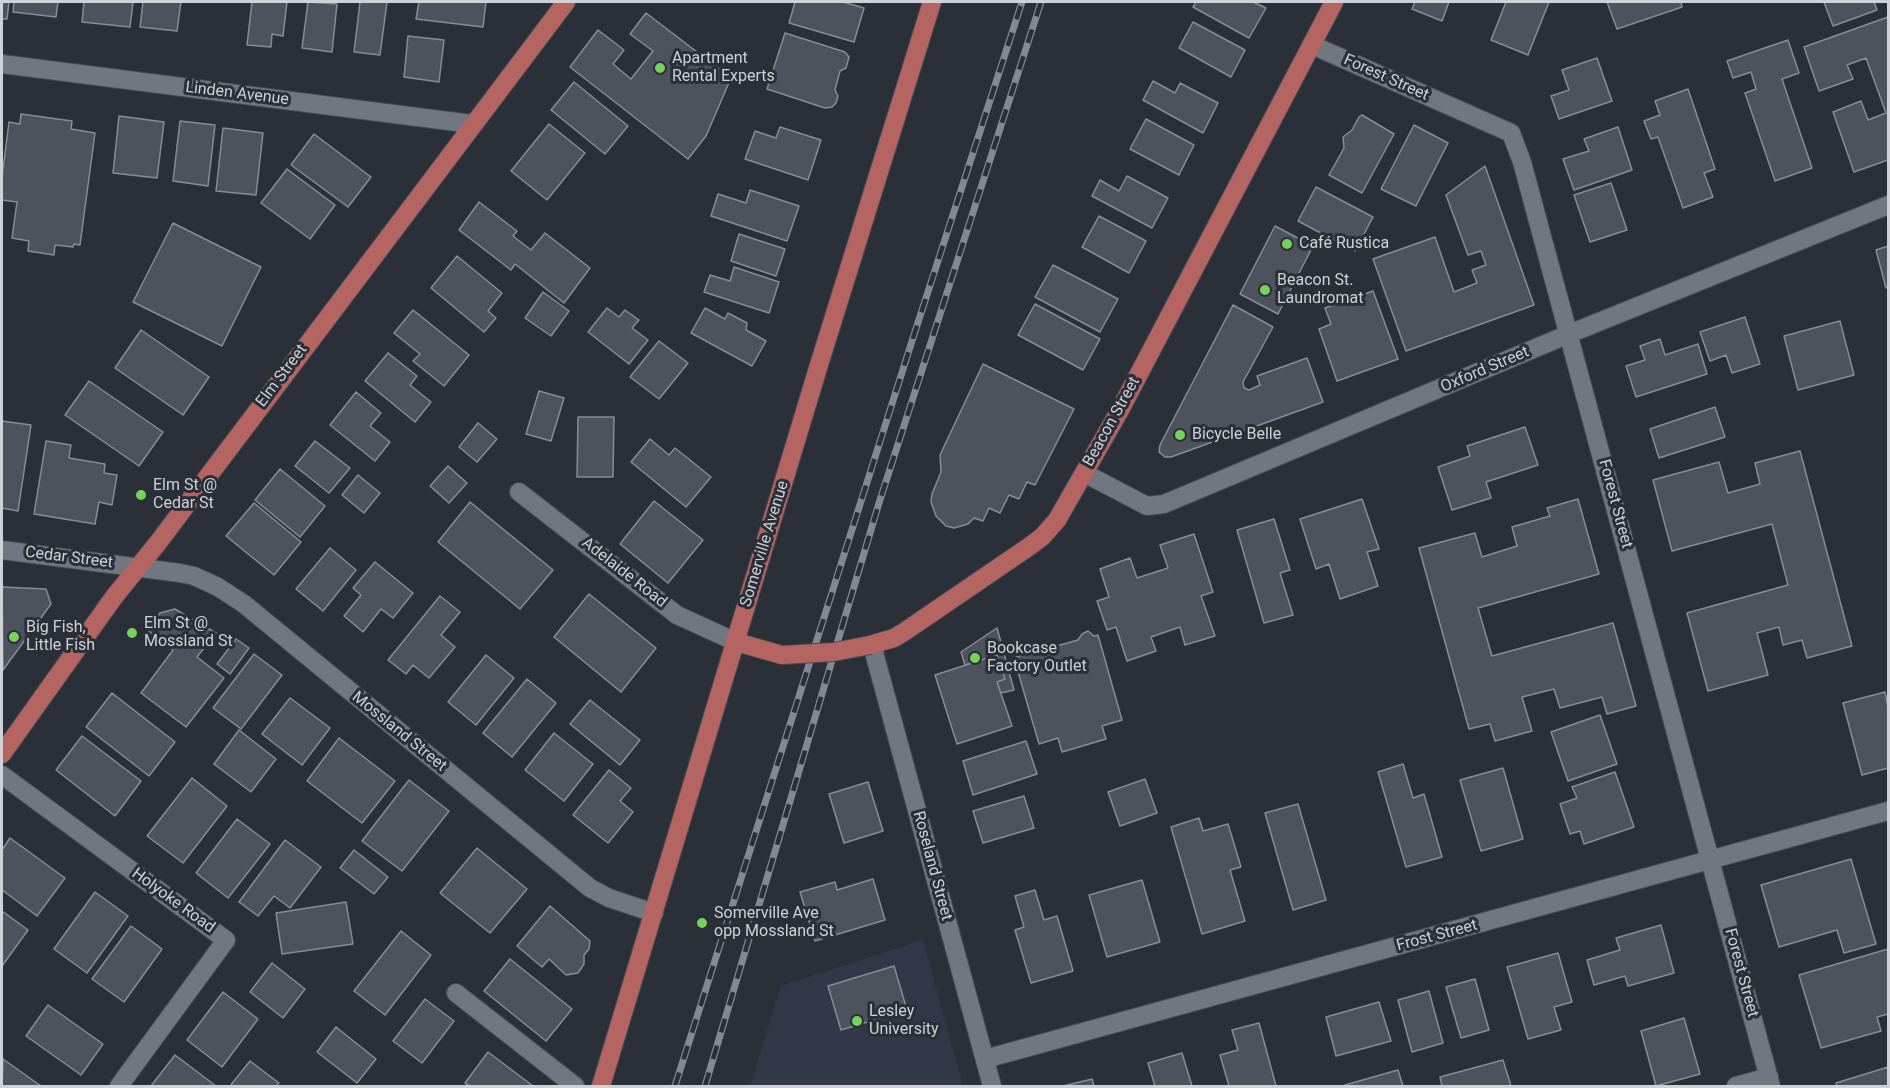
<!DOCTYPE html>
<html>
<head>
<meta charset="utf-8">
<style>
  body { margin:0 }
  #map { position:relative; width:1890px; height:1088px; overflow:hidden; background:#2b2f38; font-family:Roboto,sans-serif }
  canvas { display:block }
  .frame { position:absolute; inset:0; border:3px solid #ced1d7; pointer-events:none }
</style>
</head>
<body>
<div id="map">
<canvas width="1890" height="1088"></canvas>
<div class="frame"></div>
</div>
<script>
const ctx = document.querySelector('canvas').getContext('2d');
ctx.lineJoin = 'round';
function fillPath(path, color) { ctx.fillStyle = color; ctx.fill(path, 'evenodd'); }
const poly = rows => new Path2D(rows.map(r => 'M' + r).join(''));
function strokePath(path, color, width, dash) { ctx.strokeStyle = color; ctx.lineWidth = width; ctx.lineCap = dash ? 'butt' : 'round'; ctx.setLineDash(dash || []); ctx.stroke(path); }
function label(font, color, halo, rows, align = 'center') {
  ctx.font = font + ' Roboto,sans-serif'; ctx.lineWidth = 6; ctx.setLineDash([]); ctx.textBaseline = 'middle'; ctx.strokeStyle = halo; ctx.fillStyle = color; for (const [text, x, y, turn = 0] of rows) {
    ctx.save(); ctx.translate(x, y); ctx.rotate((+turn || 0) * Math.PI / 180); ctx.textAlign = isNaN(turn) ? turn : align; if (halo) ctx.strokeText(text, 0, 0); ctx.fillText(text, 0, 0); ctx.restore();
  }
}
const built = poly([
  [923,940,963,1086,750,1086,781,986]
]);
const building = poly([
  [2,2,9,2,7,19,2,19,2,2],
  [14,2,58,2,56,17,13,12,14,2],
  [84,2,133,2,130,27,82,22,84,2],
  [143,2,181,2,177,31,140,27,143,2],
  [252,2,287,2,283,36,272,34,271,47,247,45,252,2],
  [308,2,337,4,332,52,302,48,308,2],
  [360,2,387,2,380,55,354,52,360,2],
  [419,2,486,2,483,27,416,19,419,2],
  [795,2,843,2,864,8,854,42,789,23,795,2],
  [1196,2,1253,2,1266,8,1249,38,1193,7,1196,2],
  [1415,2,1449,2,1442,21,1412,9,1415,2],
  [1506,2,1549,2,1528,55,1491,40,1506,2],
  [1607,2,1681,2,1682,7,1617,29,1607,2],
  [1824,2,1874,2,1877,10,1833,26,1824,2],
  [646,13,731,78,706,136,688,159,570,67,598,30,624,50,613,64,631,79,653,51,630,34,646,13],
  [1888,17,1888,160,1854,172,1833,112,1861,101,1868,120,1886,113,1866,58,1847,65,1853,79,1819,91,1804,47,1888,17],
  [1193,22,1245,50,1231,77,1179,48,1193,22],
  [785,33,845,52,849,57,846,68,840,71,835,90,838,96,836,103,832,107,825,108,767,89,785,33],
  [408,36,444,40,439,82,404,77,408,36],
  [1788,40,1799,73,1782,79,1812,168,1775,181,1745,93,1756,89,1751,72,1733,78,1727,61,1788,40],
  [1597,58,1612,101,1559,119,1551,96,1569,90,1562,70,1597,58],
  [1153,81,1175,93,1180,83,1218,103,1203,133,1143,100,1153,81],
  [574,82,628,126,605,154,551,110,574,82],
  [1688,89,1715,169,1704,173,1713,197,1683,208,1658,137,1651,139,1644,121,1660,115,1655,101,1688,89],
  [21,114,72,121,71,129,95,133,80,245,74,244,73,247,55,245,54,255,28,251,29,241,12,238,17,202,2,200,2,177,9,122,20,124,21,114],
  [1362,115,1394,134,1362,193,1329,175,1344,148,1343,137,1352,130,1359,117,1362,115],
  [119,116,164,122,157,178,113,173,119,116],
  [1146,119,1194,145,1179,175,1130,149,1146,119],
  [180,121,215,125,208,186,173,181,180,121],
  [549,124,585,153,547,200,511,171,549,124],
  [1414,125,1448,143,1416,206,1381,189,1414,125],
  [780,127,821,140,808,180,745,159,755,131,776,138,780,127],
  [1618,127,1632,170,1574,190,1563,159,1589,151,1584,139,1618,127],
  [223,128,263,133,256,195,216,191,223,128],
  [314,134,371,177,348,207,291,165,314,134],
  [1485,166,1534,305,1406,351,1373,259,1435,237,1454,292,1477,283,1472,270,1486,265,1481,251,1468,255,1446,195,1485,166],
  [287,169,335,205,310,239,261,203,287,169],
  [1127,176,1168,198,1152,228,1092,196,1100,180,1119,191,1127,176],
  [1611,183,1627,230,1590,242,1574,195,1611,183],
  [1316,187,1373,217,1355,251,1298,221,1316,187],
  [750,190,799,206,787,241,711,216,718,194,746,203,750,190],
  [479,202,517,231,513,236,531,250,545,233,590,268,564,303,515,264,511,270,459,230,479,202],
  [1099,216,1146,241,1129,273,1082,247,1099,216],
  [173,223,261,267,222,346,133,302,173,223],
  [1275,226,1313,246,1278,314,1240,294,1275,226],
  [739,234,785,249,776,276,731,261,739,234],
  [1888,246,1888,287,1886,288,1876,250,1888,246],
  [457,256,502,293,488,311,496,318,484,332,431,288,457,256],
  [1053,265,1118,299,1100,332,1035,297,1053,265],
  [734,267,779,282,769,313,704,292,710,275,730,281,734,267],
  [1373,291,1398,359,1337,381,1319,329,1331,324,1325,308,1373,291],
  [543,292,569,311,551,336,525,318,543,292],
  [1035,304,1100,339,1083,370,1018,335,1035,304],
  [1233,305,1273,327,1243,382,1244,388,1249,390,1260,385,1257,376,1307,358,1323,402,1171,457,1165,457,1159,452,1160,445,1233,305],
  [607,308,619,317,625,310,639,320,632,328,648,340,629,364,588,332,607,308],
  [705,308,725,319,728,313,747,323,746,330,766,341,752,366,691,333,705,308],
  [413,310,469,355,444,386,413,361,420,354,394,333,413,310],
  [1745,317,1760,364,1732,373,1726,355,1710,361,1700,332,1745,317],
  [1840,321,1854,375,1798,390,1784,336,1840,321],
  [141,330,209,377,183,415,115,368,141,330],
  [1660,339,1665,355,1698,344,1707,374,1636,397,1626,366,1645,360,1640,346,1660,339],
  [659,341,688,363,659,399,630,377,659,341],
  [388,353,417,376,410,385,431,402,415,422,365,381,388,353],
  [983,364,1074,409,1035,485,1027,482,1019,499,1009,495,1000,513,989,508,983,521,974,518,968,524,954,528,946,526,936,516,931,502,932,494,941,472,940,455,983,364],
  [89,381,163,432,139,466,65,415,89,381],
  [539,391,564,398,551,441,526,434,539,391],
  [356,392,381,413,370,426,390,442,375,461,330,425,356,392],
  [1715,407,1725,437,1659,458,1650,429,1715,407],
  [578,417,614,417,613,477,577,477,578,417],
  [2,421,31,425,18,511,2,508,2,421],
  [478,423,497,439,477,462,459,447,478,423],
  [1525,427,1538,465,1486,482,1491,498,1452,510,1438,467,1470,456,1467,446,1525,427],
  [650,439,669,455,675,448,711,477,686,507,631,462,650,439],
  [46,441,71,445,69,458,105,464,104,473,117,475,112,505,99,502,95,524,34,514,46,441],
  [315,441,350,468,329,493,295,466,315,441],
  [1800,451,1852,646,1807,658,1802,640,1783,645,1779,627,1757,633,1768,675,1708,691,1687,613,1788,585,1772,524,1672,551,1653,480,1719,462,1728,493,1760,484,1755,463,1800,451],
  [448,466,467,483,449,503,430,486,448,466],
  [280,469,325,506,300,537,255,500,280,469],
  [358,475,380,493,364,513,342,495,358,475],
  [1362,499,1379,549,1367,552,1378,586,1340,599,1329,564,1316,569,1300,519,1362,499],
  [1578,499,1599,574,1478,608,1492,656,1613,623,1636,706,1607,714,1602,697,1560,708,1554,689,1522,697,1532,731,1495,741,1490,724,1469,729,1419,548,1475,533,1482,557,1517,546,1512,527,1550,516,1547,508,1578,499],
  [654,501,703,540,668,583,620,544,654,501],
  [470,502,553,570,520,609,438,542,470,502],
  [254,503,301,542,274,575,226,536,254,503],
  [1274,519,1290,570,1280,573,1293,615,1264,623,1237,530,1274,519],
  [1194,534,1213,592,1201,596,1215,636,1185,645,1180,627,1151,637,1156,651,1127,661,1116,627,1107,630,1097,601,1109,597,1100,569,1130,558,1137,578,1168,568,1160,545,1194,534],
  [330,548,356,570,323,611,296,589,330,548],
  [375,562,413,593,393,618,381,609,363,632,344,616,361,595,353,588,375,562],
  [2,587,46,589,51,604,3,670,2,587],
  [589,594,656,648,621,692,554,637,589,594],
  [440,596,460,612,441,635,455,647,429,678,413,665,406,674,388,660,440,596],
  [175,609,216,633,197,657,224,678,186,727,141,693,173,650,147,630,160,613,175,609],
  [997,628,1014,690,1001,693,997,682,1005,679,997,655,965,665,961,652,997,628],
  [1088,631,1094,636,1098,635,1122,720,1102,726,1106,739,1062,752,1058,738,1039,744,1014,658,1020,656,1023,650,1030,648,1035,652,1078,640,1082,634,1088,631],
  [236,639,249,648,230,674,217,664,236,639],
  [254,654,282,675,241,729,213,708,254,654],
  [486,655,514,678,476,725,448,702,486,655],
  [997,655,1005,679,997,682,1012,726,957,744,935,675,997,655],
  [527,679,556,703,512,757,483,733,527,679],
  [1885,692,1888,707,1888,768,1862,775,1843,703,1885,692],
  [112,693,175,742,149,776,86,727,112,693],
  [290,698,330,728,302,765,262,734,290,698],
  [590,700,640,740,620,765,570,724,590,700],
  [1600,715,1617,764,1568,781,1551,732,1600,715],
  [239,730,276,759,251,792,214,764,239,730],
  [554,733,593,764,564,801,525,770,554,733],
  [82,736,141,781,115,816,56,770,82,736],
  [339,738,395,781,362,823,307,781,339,738],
  [1026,741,1037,774,973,795,963,761,1026,741],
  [1403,764,1413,798,1424,794,1442,857,1406,867,1378,772,1403,764],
  [1503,768,1523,839,1481,851,1460,780,1503,768],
  [609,770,631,788,620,801,633,812,608,843,573,815,609,770],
  [1615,772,1634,827,1584,844,1580,831,1570,834,1560,804,1577,798,1572,787,1615,772],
  [192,778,227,806,183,863,147,836,192,778],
  [1145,779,1157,813,1120,826,1108,792,1145,779],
  [409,780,449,811,402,871,362,841,409,780],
  [868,782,883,831,844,843,829,794,868,782],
  [1024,796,1034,828,983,843,973,811,1024,796],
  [1298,804,1326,900,1293,910,1265,813,1298,804],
  [1199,818,1203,831,1228,824,1241,867,1230,870,1245,921,1202,934,1171,827,1199,818],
  [237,819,270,844,228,898,196,873,237,819],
  [10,838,65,878,37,916,2,890,2,850,10,838],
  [285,840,321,867,290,908,274,896,258,916,239,902,285,840],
  [477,848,527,889,490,933,440,893,477,848],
  [354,850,388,877,374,894,340,868,354,850],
  [1851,859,1876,944,1844,953,1837,930,1779,947,1761,885,1851,859],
  [873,879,885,920,815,941,800,892,835,882,837,890,873,879],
  [1142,880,1160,942,1107,957,1089,895,1142,880],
  [1035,890,1044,920,1057,916,1073,971,1031,983,1015,930,1024,927,1015,896,1035,890],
  [95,892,128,916,87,973,54,949,95,892],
  [346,902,353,944,282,954,276,913,346,902],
  [550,906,590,941,589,949,584,955,584,964,578,973,566,975,549,959,542,967,517,946,550,906],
  [2,911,28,930,2,966,2,911],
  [1661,925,1674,973,1628,986,1625,976,1594,985,1587,960,1620,950,1616,938,1661,925],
  [131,926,162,949,124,1002,92,979,131,926],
  [401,931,431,955,385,1015,354,991,401,931],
  [1888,949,1888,1014,1877,1017,1881,1031,1821,1048,1799,975,1888,949],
  [1558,953,1572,1002,1554,1007,1561,1030,1528,1039,1507,967,1558,953],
  [510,959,572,1009,546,1041,484,991,510,959],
  [272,963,305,989,283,1018,250,992,272,963],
  [894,966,907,1010,841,1030,828,986,894,966],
  [1475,979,1489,1030,1461,1038,1446,987,1475,979],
  [1429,991,1443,1043,1412,1052,1398,1000,1429,991],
  [223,992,258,1019,222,1067,187,1040,223,992],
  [425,999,454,1021,422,1063,393,1041,425,999],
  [1379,1002,1391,1041,1336,1056,1326,1017,1379,1002],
  [48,1005,103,1044,81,1075,26,1036,48,1005],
  [1684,1018,1700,1074,1656,1086,1641,1031,1684,1018],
  [1259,1023,1276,1086,1229,1086,1220,1055,1238,1050,1232,1030,1259,1023],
  [336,1027,376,1059,357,1083,317,1052,336,1027],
  [488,1052,533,1086,470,1086,465,1083,488,1052],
  [1182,1053,1192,1086,1155,1086,1148,1063,1182,1053],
  [175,1055,216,1086,151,1086,175,1055],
  [3,1059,41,1086,2,1086,3,1059],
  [1503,1060,1511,1086,1442,1086,1440,1077,1503,1060],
  [250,1061,279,1083,276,1086,230,1086,250,1061],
  [1888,1067,1888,1086,1837,1086,1836,1083,1888,1067],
  [1398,1070,1403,1086,1345,1086,1345,1085,1398,1070],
  [1092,1079,1094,1086,1063,1086,1092,1079]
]);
const minor = poly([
  [1312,45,1511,133,1522,162,1771,1086],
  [2,64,472,124],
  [1084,473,1147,506,1164,504,1569,334,1888,205],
  [519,492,677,615,736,642],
  [2,550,180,573,194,576,218,587,244,604,590,888,609,898,654,913],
  [872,645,992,1086],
  [2,775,226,940,119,1086],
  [456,993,575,1086],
  [985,1059,1888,811],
  [1736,1086,1769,1077]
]);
const major = poly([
  [736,642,782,655],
  [870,645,894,638,904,632,1030,546,1042,537,1057,520,1120,410,1334,2],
  [2,754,114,597,157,544,566,2],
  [601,1086,818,368,932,2]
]);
const rail = poly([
  [675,1086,912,341,1022,2],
  [705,1086,879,503,1041,2]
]);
const majorBridge = poly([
  [782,655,834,652,870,645]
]);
const markers = [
  [660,68,6,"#78d158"],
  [1287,244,6,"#78d158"],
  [1265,290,6,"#78d158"],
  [1180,435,6,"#78d158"],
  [141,495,6,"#78d158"],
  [132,633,6,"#78d158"],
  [14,637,6,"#78d158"],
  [975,658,6,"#78d158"],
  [702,923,6,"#78d158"],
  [857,1021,6,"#78d158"]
];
const poiNames = [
  ["Apartment",672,59],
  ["Rental Experts",672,77],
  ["Café Rustica",1299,244],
  ["Beacon St.",1277,281],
  ["Laundromat",1277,299],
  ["Bicycle Belle",1192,435],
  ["Elm St @",153,486],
  ["Cedar St",153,504],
  ["Elm St @",144,624],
  ["Mossland St",144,642],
  ["Big Fish,",26,628],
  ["Little Fish",26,646],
  ["Bookcase",987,649],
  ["Factory Outlet",987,667],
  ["Somerville Ave",714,914],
  ["opp Mossland St",714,932],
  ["Lesley",869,1012],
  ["University",869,1030]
];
const streetNames = [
  ["Forest Street",1386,78,24],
  ["Linden Avenue",237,94,7],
  ["Oxford Street",1485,370,-23],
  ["Elm Street",282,376,-53],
  ["Beacon Street",1112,422,-61],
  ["Forest Street",1615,504,75],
  ["Somerville Avenue",765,544,-73],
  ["Cedar Street",69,558,7],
  ["Adelaide Road",624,573,38],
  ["Mossland Street",399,732,39],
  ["Roseland Street",932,866,75],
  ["Holyoke Road",173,901,36],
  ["Frost Street",1437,936,-15],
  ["Forest Street",1741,973,75]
];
fillPath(built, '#323847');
fillPath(building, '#4e525c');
strokePath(building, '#878c97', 1.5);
strokePath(minor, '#474b53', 20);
strokePath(major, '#474b53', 20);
strokePath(minor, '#727681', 18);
strokePath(major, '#b56561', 18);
strokePath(rail, '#858890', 7);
strokePath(rail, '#2b2f38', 4.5, [14]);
strokePath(majorBridge, '#474b53', 20, []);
strokePath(majorBridge, '#b56561', 18);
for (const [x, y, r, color] of markers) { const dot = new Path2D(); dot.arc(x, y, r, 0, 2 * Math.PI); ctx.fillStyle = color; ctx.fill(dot); strokePath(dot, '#2b2f38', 2); }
label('16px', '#ced1d7', '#2b2f38', poiNames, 'left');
label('16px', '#ced1d7', '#2b2f38', streetNames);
</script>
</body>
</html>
